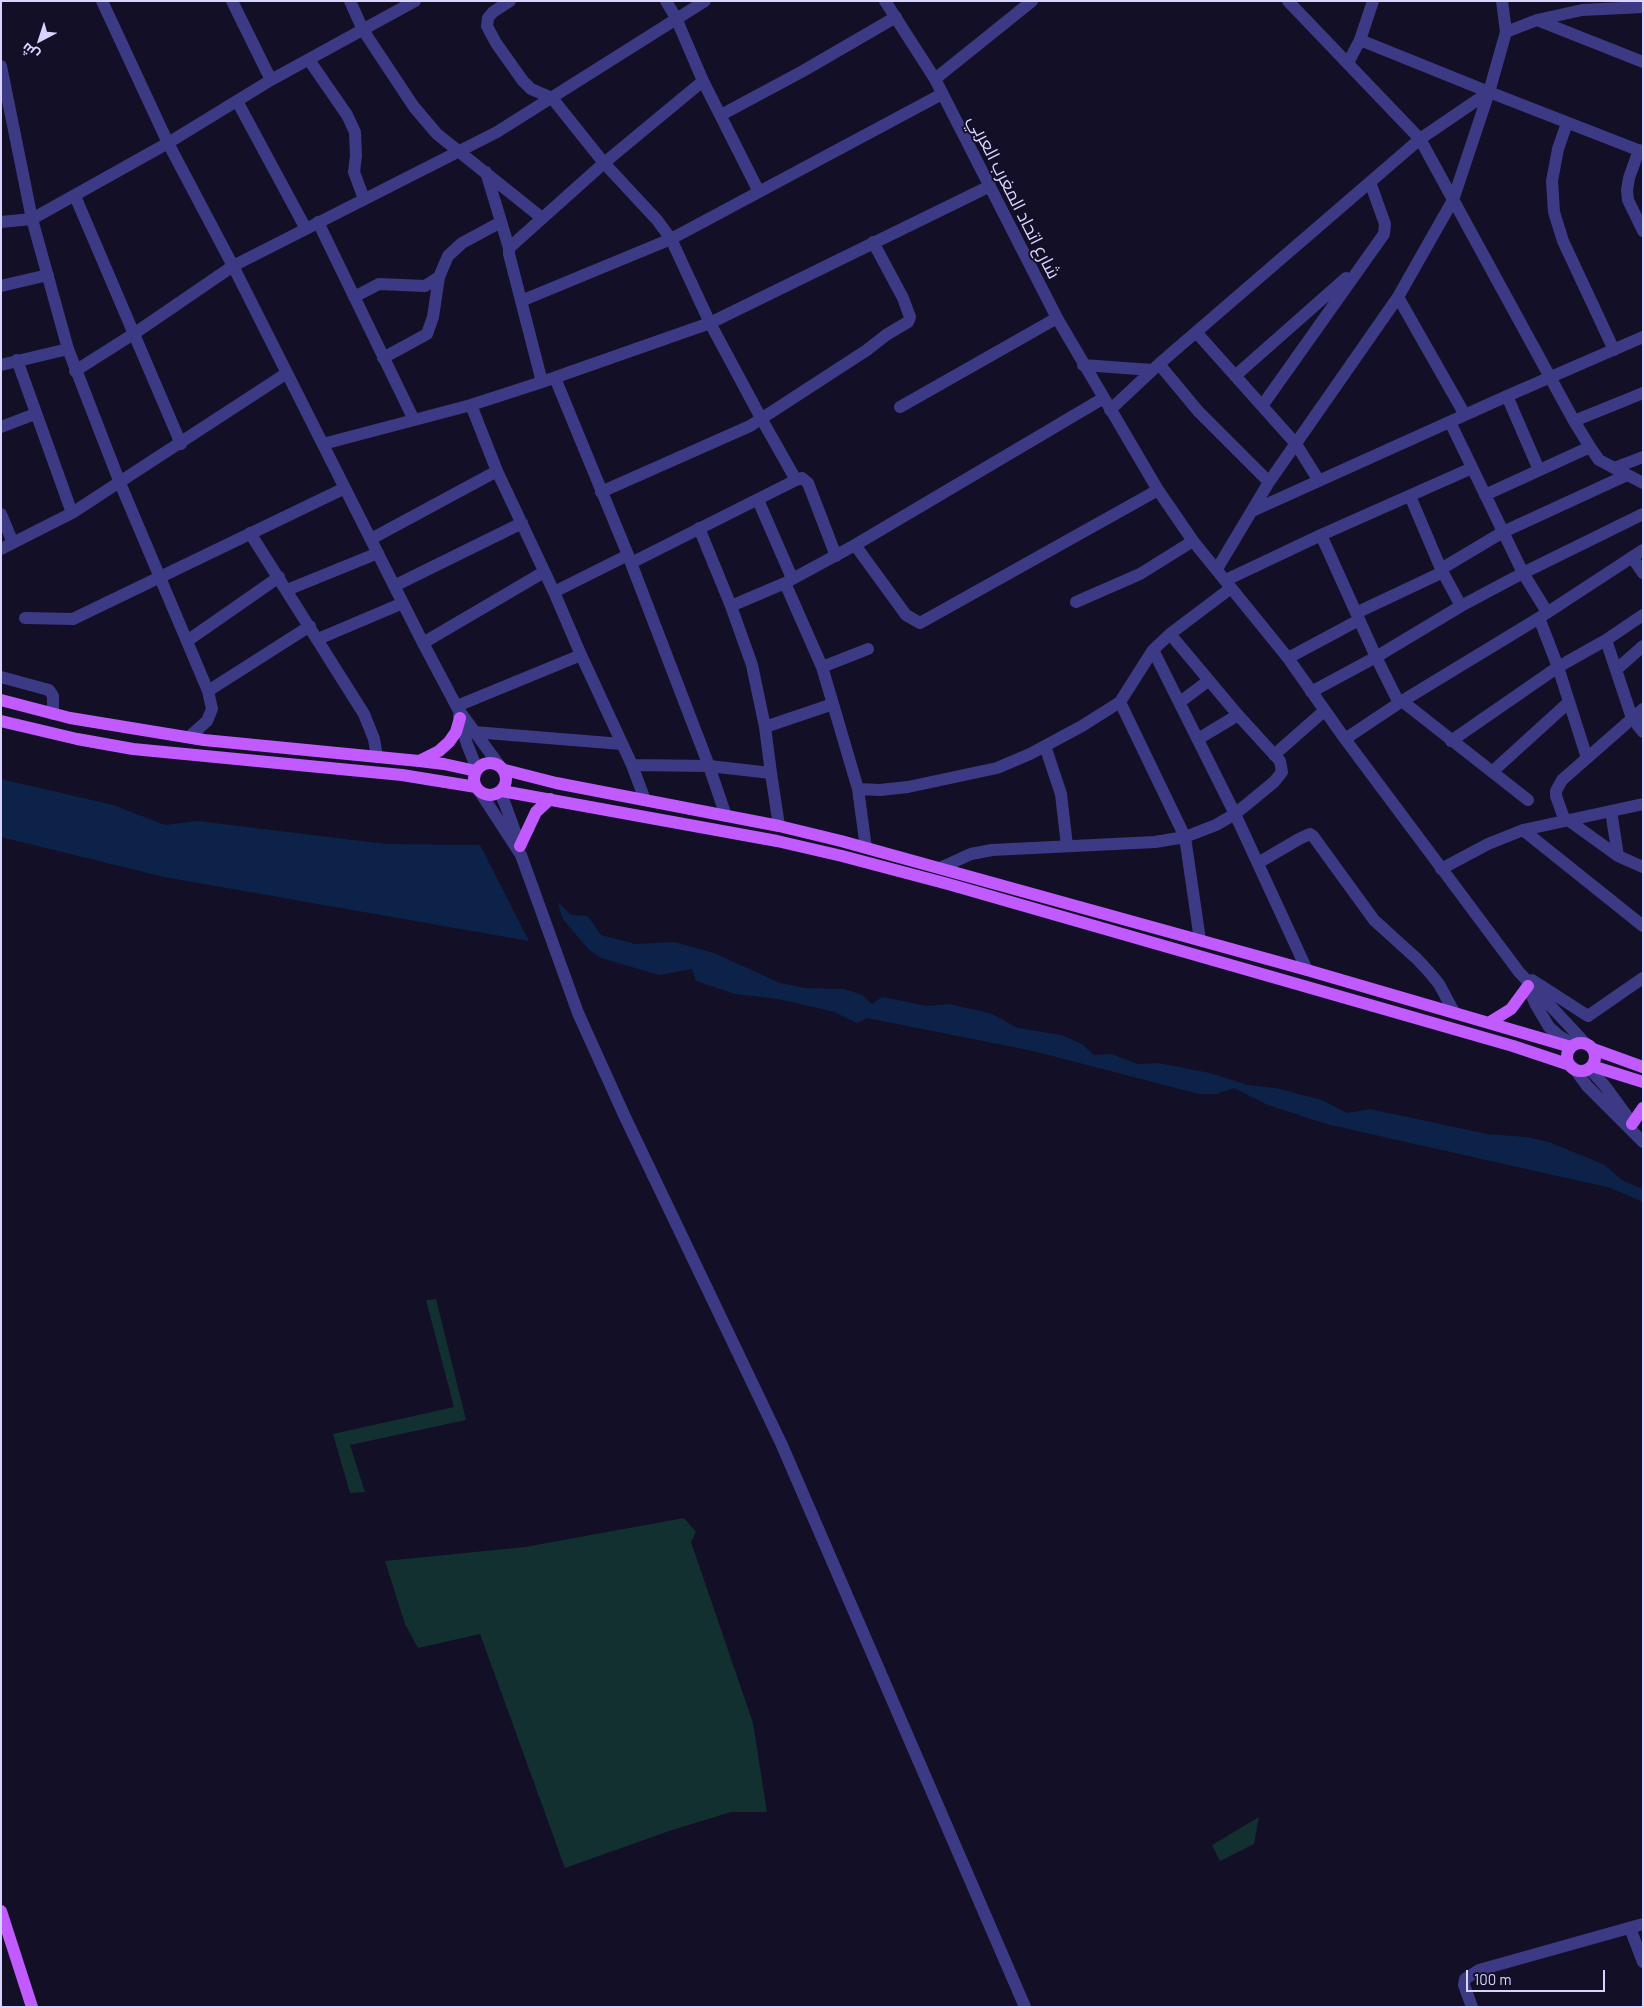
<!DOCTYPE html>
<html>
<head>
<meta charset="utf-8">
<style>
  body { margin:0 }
  #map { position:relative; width:1644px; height:2008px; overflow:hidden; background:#130f26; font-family:Barlow,Cairo,sans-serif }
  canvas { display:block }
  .frame { position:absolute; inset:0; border:2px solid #d9d4ff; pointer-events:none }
  .north { position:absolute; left:15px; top:15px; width:50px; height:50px; -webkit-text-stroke:4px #130f26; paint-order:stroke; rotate:220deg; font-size:14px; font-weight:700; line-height:20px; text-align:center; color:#d9d4ff }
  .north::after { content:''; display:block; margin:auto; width:18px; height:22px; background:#d9d4ff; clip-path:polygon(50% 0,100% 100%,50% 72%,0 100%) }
  .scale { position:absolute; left:1466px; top:1970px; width:139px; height:22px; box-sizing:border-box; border:2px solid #d9d4ff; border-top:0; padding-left:6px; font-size:15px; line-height:18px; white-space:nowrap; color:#d9d4ff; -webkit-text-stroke:4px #130f26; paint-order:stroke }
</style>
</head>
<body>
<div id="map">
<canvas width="1644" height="2008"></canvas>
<div class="frame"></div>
<div class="north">ش</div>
<div class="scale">100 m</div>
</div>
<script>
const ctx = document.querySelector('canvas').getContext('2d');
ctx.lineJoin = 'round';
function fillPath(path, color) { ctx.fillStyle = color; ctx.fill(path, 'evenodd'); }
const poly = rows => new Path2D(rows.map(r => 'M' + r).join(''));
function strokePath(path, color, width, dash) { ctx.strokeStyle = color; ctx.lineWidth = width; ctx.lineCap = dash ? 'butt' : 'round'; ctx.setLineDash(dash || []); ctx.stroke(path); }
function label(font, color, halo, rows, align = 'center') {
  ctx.font = font + ' Barlow,Cairo,sans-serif'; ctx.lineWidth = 4; ctx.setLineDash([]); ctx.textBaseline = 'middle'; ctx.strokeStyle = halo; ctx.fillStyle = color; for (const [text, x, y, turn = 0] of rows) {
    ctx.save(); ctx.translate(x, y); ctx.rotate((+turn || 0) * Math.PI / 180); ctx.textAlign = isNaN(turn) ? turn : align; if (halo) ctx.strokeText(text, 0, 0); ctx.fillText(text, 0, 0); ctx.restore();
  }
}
const green = poly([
  [436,1299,466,1420,350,1445,365,1492,350,1493,333,1434,454,1407,426,1300],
  [684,1518,696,1532,691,1542,753,1723,767,1812,731,1812,672,1830,565,1868,480,1634,418,1648,405,1624,385,1561,525,1547],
  [1259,1817,1254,1844,1220,1861,1212,1845]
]);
const water = poly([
  [1,779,113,805,165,825,198,821,386,844,480,845,529,941,164,877,1,837],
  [558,902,571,915,588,916,601,935,635,944,674,942,714,953,780,983,805,988,845,989,862,995,872,1004,882,997,927,1006,949,1004,990,1013,1018,1028,1061,1035,1082,1044,1094,1055,1112,1054,1137,1064,1158,1063,1210,1073,1248,1085,1275,1088,1322,1100,1347,1113,1370,1109,1487,1134,1526,1137,1549,1142,1605,1165,1623,1181,1643,1189,1643,1202,1611,1188,1326,1124,1268,1105,1234,1088,1216,1094,1199,1094,1033,1051,867,1018,857,1023,834,1012,779,999,735,994,696,981,692,969,659,975,601,958,589,950,562,918]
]);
const minor = poly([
  [102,1,168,143,233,266,423,643,458,709,499,765],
  [232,1,271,80],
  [350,1,363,30,414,107,437,134,542,218],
  [510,1,493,12,488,18,487,26,496,43,523,81,531,89,552,98,604,163,657,220,671,239,710,323,761,418,796,480],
  [666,1,676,18,703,81,758,190],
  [885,1,935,79,1057,318,1158,490,1193,541,1288,658,1345,739,1519,972,1586,1044],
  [1288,1,1420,139,1574,421,1590,447,1599,460,1643,483],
  [1537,20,1643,62],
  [1506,32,1537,20,1582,10,1643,7],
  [1360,40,1489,92,1643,152],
  [309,60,347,115,355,132,356,156,354,172,364,199],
  [1348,63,1360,40,1373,1],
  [1,66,32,219,68,349,120,483,208,691,212,709,207,721,189,737],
  [935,79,1032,1],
  [237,101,306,229],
  [721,115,803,71,896,17],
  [1567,123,1558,149,1552,181,1554,212,1563,241,1614,350],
  [1639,150,1629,178,1627,190,1628,200,1643,231],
  [486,172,509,248,509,254,542,382],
  [75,196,181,444],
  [1,222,32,219,168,143,271,80,415,1],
  [318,222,414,420],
  [509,248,604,163,703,81],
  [1,286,48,275],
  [354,297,379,284,425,286,439,277],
  [1398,297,1465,415],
  [521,301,671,239,942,94],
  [1196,332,1296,444,1319,481],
  [383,358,427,334,433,317,439,277,448,256,462,243,501,222],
  [17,360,72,513],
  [1159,364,1198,411,1269,482],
  [1,365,68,349],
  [1083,365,1152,370],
  [75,371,135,333,233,266,497,132,705,1],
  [1235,376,1346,278],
  [555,378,628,555,709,766,726,816],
  [1507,396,1539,470],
  [471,405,497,471,554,592,581,655,632,765,645,800],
  [1262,406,1384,234,1385,224,1370,182],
  [900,407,1057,318],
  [1110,410,1159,364,1420,139,1489,92],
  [1574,421,1643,393],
  [1450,422,1523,573,1547,612],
  [1,427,35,414],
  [323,444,471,405,542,382,710,323,990,186],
  [1614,468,1643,457],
  [601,492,750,426,867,350,886,335,908,322,910,317,903,298,873,242],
  [1485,495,1590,447],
  [1410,496,1441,569,1461,606],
  [758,500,792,578],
  [1252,511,1507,396,1643,337],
  [1,514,13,543],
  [250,533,364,714,374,739,377,757],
  [1321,535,1376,657,1399,703],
  [371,539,497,471],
  [855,545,906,615,920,623,1158,490],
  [1,549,72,513,287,373],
  [1632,557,1643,573],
  [631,563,796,480,802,478,808,483,836,556],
  [1217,569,1269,482,1398,297,1453,200,1489,92,1506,32,1502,1],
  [1441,569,1503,532,1627,475],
  [1226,580,1321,535,1472,468],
  [394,586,522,523],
  [287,590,378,553],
  [554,592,628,555],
  [1076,602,1140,574,1193,541],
  [731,606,785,583,855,545,1102,399],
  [1356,613,1443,572],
  [25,618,73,619,345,488],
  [1539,618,1558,667,1587,758],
  [318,639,403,603],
  [1606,640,1632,718],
  [187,641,279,577],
  [423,643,544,572],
  [1153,650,1235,814,1307,970],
  [1288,658,1359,620],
  [822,667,868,649],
  [1617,669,1643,646],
  [1,677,49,690,53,696,53,714],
  [208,691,310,626],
  [1311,692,1376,657,1461,606,1523,573,1643,514],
  [1402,701,1528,800],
  [1180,702,1208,681],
  [833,704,858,789],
  [457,706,581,655],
  [1636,715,1638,726,1643,732],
  [459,716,467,744,477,769],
  [765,727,833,704,822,667,785,583],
  [474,732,622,744],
  [1198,739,1238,715],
  [1345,739,1399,703,1539,618,1643,550],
  [1451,741,1558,667,1606,640,1643,615],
  [1045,746,1061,794,1067,846],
  [1274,755,1324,711],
  [632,765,709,766,771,773,765,727,752,665,731,606,699,528],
  [1492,772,1569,702],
  [771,773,779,826],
  [480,792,521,855,578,1013,625,1117,781,1443,1025,2007],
  [500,793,505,804,520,845],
  [1611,811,1618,856],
  [1568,820,1618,856,1643,867],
  [1565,821,1556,796,1556,791,1562,780,1643,709],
  [1523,830,1643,926],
  [866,848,858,789,880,790,908,787,997,768,1030,754,1082,726,1120,702],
  [1258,863,1299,839,1310,834,1313,836,1374,920,1417,959,1430,973,1439,984,1454,1012],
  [940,868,971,854,992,850,1155,842,1185,837,1216,825,1235,814,1274,782,1282,772,1280,761,1238,715,1170,634],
  [1441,869,1488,844,1523,830,1643,804],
  [1200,940,1185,837,1120,702,1153,650,1170,634,1231,588],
  [1532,980,1588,1016,1643,978],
  [1528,987,1536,1005,1549,1027,1559,1036,1574,1045],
  [1574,1068,1587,1086,1643,1142],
  [1589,1068,1605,1086,1627,1116],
  [1630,1928,1643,1962],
  [1472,2007,1464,1985,1465,1979,1479,1970,1643,1924]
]);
const major = poly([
  [1,700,70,718,204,740,419,761,444,764,476,771],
  [1,721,77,739,133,749,402,775,476,787],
  [419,761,439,751,449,742,456,732,460,718],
  '474 779a16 16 0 1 1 32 0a16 16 0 1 1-32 0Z',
  [505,770,556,783,779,826,841,841,1307,970,1571,1047],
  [502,791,777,841,842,856,948,884,1513,1046,1570,1065],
  [520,846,536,812,550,799],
  [1490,1022,1511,1009,1528,986],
  '1567 1057a14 14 0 1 1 28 0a14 14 0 1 1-28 0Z',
  [1593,1049,1643,1067],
  [1592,1066,1643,1082],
  [1632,1124,1643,1108],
  [1,1911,32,2007]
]);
const streetNames = [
  ["شارع اتحاد المغرب العربي",1014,197,63]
];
fillPath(green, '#12302f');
fillPath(water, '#0c2248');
strokePath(minor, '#3d3a85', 12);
strokePath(major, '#c25bff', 12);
label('18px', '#d9d4ff', '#130f26', streetNames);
</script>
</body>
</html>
